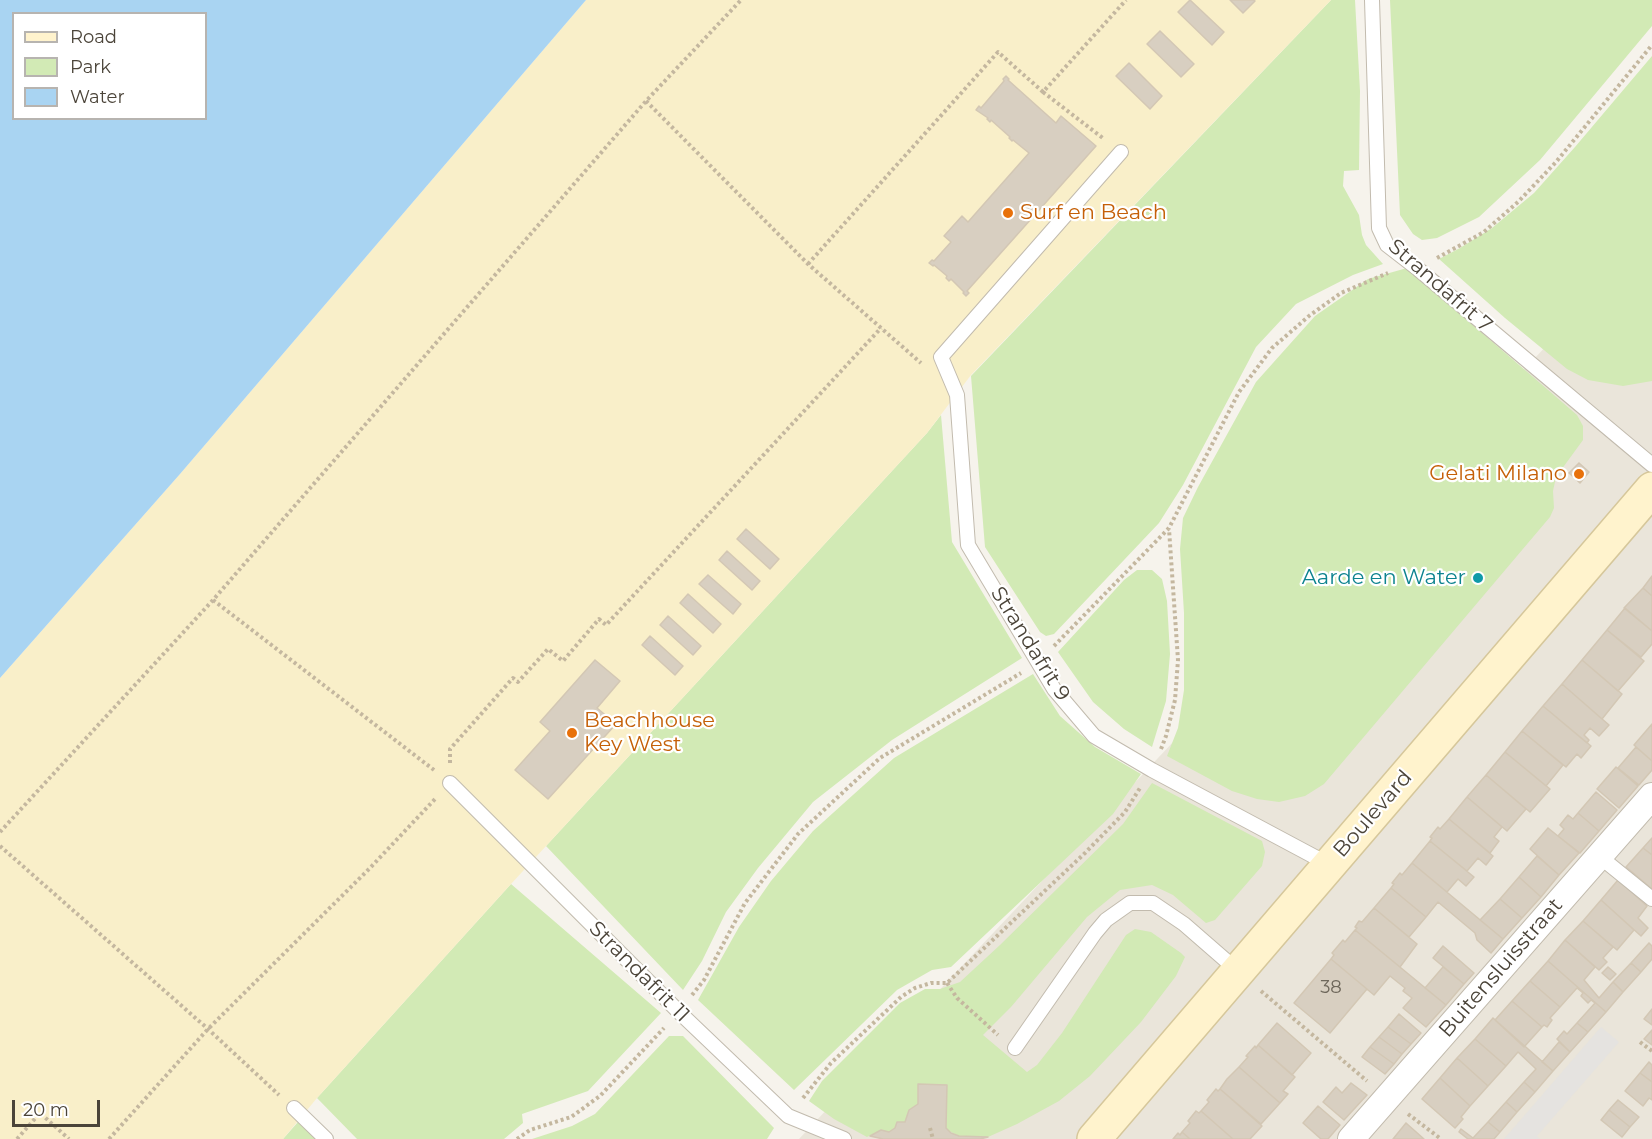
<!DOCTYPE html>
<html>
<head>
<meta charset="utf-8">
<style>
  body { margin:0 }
  #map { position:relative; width:1652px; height:1139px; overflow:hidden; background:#f6f3ec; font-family:Montserrat,sans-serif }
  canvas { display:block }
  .legend { position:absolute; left:12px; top:12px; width:195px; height:108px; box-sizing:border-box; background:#fff; border:2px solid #b7b4b0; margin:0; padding:8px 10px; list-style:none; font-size:18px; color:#4b4439 }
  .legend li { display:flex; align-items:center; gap:12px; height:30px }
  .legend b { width:30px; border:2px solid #b7b4b0 }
  .scale { position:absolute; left:12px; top:1100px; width:88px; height:27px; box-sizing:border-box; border:3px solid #4b4439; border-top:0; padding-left:8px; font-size:18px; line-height:21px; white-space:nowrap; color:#4b4439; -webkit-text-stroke:4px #fff; paint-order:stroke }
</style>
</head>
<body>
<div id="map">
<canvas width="1652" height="1139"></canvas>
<ul class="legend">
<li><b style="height:8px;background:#fff3cd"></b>Road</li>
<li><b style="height:16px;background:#d2eab5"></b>Park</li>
<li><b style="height:16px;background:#a9d4f2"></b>Water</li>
</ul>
<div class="scale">20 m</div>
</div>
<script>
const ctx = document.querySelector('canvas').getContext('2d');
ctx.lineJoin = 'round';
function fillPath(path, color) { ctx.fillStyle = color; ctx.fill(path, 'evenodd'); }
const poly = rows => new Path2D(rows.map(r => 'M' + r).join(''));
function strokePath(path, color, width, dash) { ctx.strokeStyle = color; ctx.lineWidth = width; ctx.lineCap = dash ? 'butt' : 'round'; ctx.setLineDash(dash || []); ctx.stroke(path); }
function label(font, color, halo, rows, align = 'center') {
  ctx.font = font + ' Montserrat,sans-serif'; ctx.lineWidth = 4.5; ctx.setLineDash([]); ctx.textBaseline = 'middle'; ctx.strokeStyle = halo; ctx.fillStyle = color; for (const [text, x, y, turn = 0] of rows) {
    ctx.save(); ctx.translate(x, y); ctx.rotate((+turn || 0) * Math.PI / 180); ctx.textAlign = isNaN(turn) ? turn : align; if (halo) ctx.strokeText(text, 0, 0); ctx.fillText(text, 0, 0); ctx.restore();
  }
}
const residential = poly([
  [1652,239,1652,1139,799,1139,1550,342]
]);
const green = poly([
  [1331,0,1355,0,1360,91,1359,170,1344,171,1343,186,1359,215,1362,235,1366,245,1383,264,1353,275,1296,304,1256,347,1183,485,1159,523,1054,634,1046,636,1040,632,985,547,971,376],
  [1390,0,1652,0,1652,26,1540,160,1479,217,1437,238,1422,240,1413,234,1400,215],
  [1652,56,1652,381,1623,386,1588,380,1567,369,1505,318,1439,259,1460,248,1492,228,1534,193,1575,147],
  [1407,268,1577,415,1583,426,1583,440,1556,477,1553,491,1554,508,1550,517,1324,784,1305,796,1279,802,1257,799,1232,791,1167,756,1178,728,1184,690,1184,613,1180,549,1183,518,1198,487,1256,382,1315,316,1368,279],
  [941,415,952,542,1022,658,892,740,813,802,758,868,726,912,702,961,683,990,546,846,927,433],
  [1137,570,1152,570,1162,579,1167,601,1170,654,1166,701,1152,747,1124,729,1093,702,1058,652,1124,580],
  [1033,674,1060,716,1095,747,1141,774,1113,814,951,967,932,970,897,990,794,1090,698,1000,739,927,771,881,813,831,894,758],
  [1152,783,1262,841,1265,852,1262,866,1215,920,1206,923,1173,895,1152,885,1120,890,1087,917,1011,1007,983,1035,1027,1072,1037,1065,1062,1033,1126,935,1135,929,1151,932,1181,953,1185,957,1176,976,1141,1022,1090,1076,1059,1101,1017,1124,988,1137,959,1136,949,1131,946,1128,947,1085,919,1084,918,1104,909,1110,905,1122,892,1130,889,1132,881,1130,867,1137,834,1119,809,1101,822,1081,900,1003,925,989,940,989,960,982,1000,945,1123,824],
  [511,884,661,1013,588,1091,522,1114,523,1123,504,1139,357,1139,317,1098],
  [669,1036,683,1036,774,1128,767,1139,532,1139,572,1126,595,1114],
  [298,1122,316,1139,283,1139]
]);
const sand = poly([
  [586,0,1331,0,971,375,927,433,511,884,317,1098,283,1139,0,1139,0,678,180,474]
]);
const parking = poly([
  [1601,1027,1619,1042,1537,1136,1540,1139,1504,1139]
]);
const water = poly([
  [0,0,586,0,180,474,0,678],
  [14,14,206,14,206,118,14,118]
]);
const building = poly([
  [1190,0,1224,32,1212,45,1178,12,1190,0],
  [1230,0,1254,0,1255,1,1243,13,1230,0],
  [1160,31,1194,64,1181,77,1147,44,1160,31],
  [1129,63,1162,96,1150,109,1116,76,1129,63],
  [1006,76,1009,79,1008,80,1056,123,1061,116,1096,146,967,291,969,293,966,296,963,293,964,292,951,279,949,281,946,278,947,276,934,265,933,266,929,263,932,260,934,261,951,242,944,236,962,216,968,222,1029,153,1013,140,1012,141,1009,138,1010,137,991,120,990,122,987,119,988,118,976,110,979,106,981,108,1004,81,1003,79,1006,76],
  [1579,463,1589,472,1580,483,1569,473,1579,463],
  [746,529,779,559,770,569,737,539,746,529],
  [727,551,760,581,752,590,719,560,727,551],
  [708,575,741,604,733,614,699,584,708,575],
  [1652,576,1652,596,1643,588,1652,576],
  [1643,588,1652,596,1652,631,1624,608,1643,588],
  [688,594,721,624,713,633,680,603,688,594],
  [1625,608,1652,631,1652,644,1641,657,1607,630,1625,608],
  [668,616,701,646,693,655,660,625,668,616],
  [1607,630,1644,661,1618,691,1582,660,1607,630],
  [650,636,683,666,675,675,642,645,650,636],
  [595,660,620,681,597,708,616,724,548,799,515,770,550,731,540,722,595,660],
  [1582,660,1622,694,1602,719,1562,684,1582,660],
  [1562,684,1609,725,1599,736,1590,728,1584,735,1589,740,1587,743,1543,706,1562,684],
  [1543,706,1591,746,1581,758,1577,754,1566,767,1522,731,1543,706],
  [1652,724,1652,761,1634,745,1652,724],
  [1522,731,1563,765,1546,786,1505,752,1522,731],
  [1636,747,1652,761,1652,770,1639,785,1618,768,1636,747],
  [1505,752,1550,789,1530,812,1486,775,1505,752],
  [1616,767,1638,786,1619,808,1597,789,1616,767],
  [1486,775,1526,809,1507,831,1467,797,1486,775],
  [1596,792,1617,810,1599,831,1578,813,1596,792],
  [1467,797,1502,827,1494,837,1499,841,1490,853,1449,819,1467,797],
  [1578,813,1599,831,1580,853,1558,836,1564,829,1560,825,1568,815,1573,819,1578,813],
  [1449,819,1493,856,1486,865,1478,858,1467,871,1430,841,1432,838,1430,837,1438,827,1440,829,1449,819],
  [1548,828,1579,853,1559,875,1530,849,1548,828],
  [1652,838,1652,855,1643,848,1652,838],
  [1430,841,1474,877,1466,886,1458,879,1447,892,1412,863,1430,841],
  [1643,848,1652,855,1652,889,1626,867,1643,848],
  [1537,856,1559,875,1541,897,1519,877,1537,856],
  [1412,863,1503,939,1491,953,1477,940,1475,933,1438,902,1426,917,1391,888,1394,884,1392,883,1400,873,1402,875,1412,863],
  [1519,877,1541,897,1522,918,1500,899,1519,877],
  [1618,880,1647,906,1638,918,1648,928,1641,936,1601,900,1618,880],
  [1391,888,1426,917,1409,937,1374,908,1391,888],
  [1500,899,1522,918,1503,939,1480,920,1500,899],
  [1601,900,1634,930,1617,950,1583,921,1601,900],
  [1374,908,1417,944,1400,967,1355,930,1357,928,1355,927,1359,921,1362,922,1374,908],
  [1583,921,1613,947,1603,958,1607,962,1599,970,1565,940,1583,921],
  [1355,930,1446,1005,1426,1027,1403,1008,1412,998,1403,991,1405,988,1390,976,1374,995,1331,959,1334,955,1332,953,1343,940,1345,942,1355,930],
  [1565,940,1595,967,1584,980,1599,998,1613,982,1623,992,1606,1012,1548,961,1565,940],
  [1649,943,1652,946,1652,959,1641,972,1631,963,1649,943],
  [1443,946,1474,973,1464,984,1433,958,1443,946],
  [1331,959,1367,989,1330,1033,1294,1003,1331,959],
  [1548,961,1606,1012,1588,1032,1577,1023,1595,1003,1591,1000,1588,1003,1581,996,1583,993,1577,988,1560,1007,1530,981,1548,961],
  [1631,963,1641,972,1623,992,1613,982,1631,963],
  [1443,967,1464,984,1446,1005,1425,988,1443,967],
  [1608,967,1616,974,1610,980,1602,973,1608,967],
  [1530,981,1560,1007,1550,1018,1552,1020,1547,1027,1544,1025,1542,1027,1512,1001,1530,981],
  [1512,1001,1542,1027,1524,1047,1495,1020,1512,1001],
  [1652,1009,1652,1025,1644,1019,1652,1009],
  [1399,1014,1421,1033,1411,1044,1388,1027,1399,1014],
  [1493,1018,1553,1071,1535,1092,1524,1082,1536,1069,1518,1052,1506,1066,1475,1039,1493,1018],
  [1277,1023,1311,1053,1292,1075,1258,1045,1277,1023],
  [1577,1023,1588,1032,1570,1052,1557,1039,1564,1031,1567,1034,1577,1023],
  [1388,1027,1411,1044,1402,1054,1379,1037,1388,1027],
  [1652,1030,1652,1045,1644,1039,1652,1030],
  [1379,1037,1402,1054,1394,1064,1370,1047,1379,1037],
  [1475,1039,1506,1066,1488,1086,1457,1058,1475,1039],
  [1559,1042,1570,1052,1553,1071,1542,1062,1559,1042],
  [1258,1045,1295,1077,1283,1091,1288,1094,1280,1103,1239,1067,1248,1057,1246,1056,1255,1046,1256,1048,1258,1045],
  [1370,1047,1394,1064,1385,1074,1362,1057,1370,1047],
  [1457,1058,1488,1086,1470,1106,1440,1078,1457,1058],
  [1649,1062,1652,1065,1652,1082,1640,1073,1649,1062],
  [1239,1067,1280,1103,1261,1124,1220,1089,1227,1079,1239,1067],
  [1640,1073,1652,1082,1652,1100,1649,1098,1643,1106,1625,1091,1640,1073],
  [1440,1078,1470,1106,1461,1117,1463,1119,1455,1128,1422,1099,1440,1078],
  [1524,1082,1535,1092,1517,1112,1506,1102,1524,1082],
  [1351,1083,1367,1095,1344,1120,1323,1102,1336,1087,1342,1093,1351,1083],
  [918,1084,947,1085,946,1128,951,1133,959,1136,988,1137,980,1139,883,1139,870,1136,881,1130,889,1132,895,1128,897,1122,905,1122,909,1110,918,1104,918,1084],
  [1216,1089,1218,1091,1220,1089,1262,1126,1250,1139,1233,1139,1201,1111,1209,1102,1207,1100,1216,1089],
  [1618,1100,1639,1117,1630,1127,1609,1110,1618,1100],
  [1506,1102,1517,1112,1500,1132,1488,1122,1506,1102],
  [1318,1106,1340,1125,1328,1139,1321,1139,1303,1123,1318,1106],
  [1609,1110,1630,1127,1622,1137,1601,1120,1609,1110],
  [1196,1111,1199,1113,1201,1111,1233,1139,1190,1139,1182,1132,1190,1123,1188,1121,1196,1111],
  [1488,1122,1500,1132,1494,1139,1468,1139,1459,1132,1461,1129,1473,1138,1488,1122],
  [1406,1123,1424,1139,1393,1139,1406,1123],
  [1182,1132,1190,1139,1173,1139,1178,1133,1180,1135,1182,1132]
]);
const path = poly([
  [1043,92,1104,139],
  [646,101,808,264,921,363],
  [1437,258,1484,232,1519,201,1556,162,1652,45],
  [808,264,998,52,1043,92,1126,0],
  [213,600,434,770],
  [1054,646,1169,528,1239,392,1272,348,1309,316,1341,293,1388,273],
  [1161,749,1166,736,1175,700,1178,660,1169,529],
  [450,763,450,749,513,678,518,682,548,649,563,661,599,619,606,625,881,328],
  [0,832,213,600,646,101,741,0],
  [0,846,208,1029,279,1095],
  [947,983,957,998,998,1035],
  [1261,991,1367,1081],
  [692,995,704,980,745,903,798,834,880,758,1021,673],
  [1640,1042,1652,1051],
  [803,1098,831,1063,901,997,915,988,931,983,947,983,1085,853,1125,812,1140,788],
  [1408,1114,1441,1139],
  [930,1128,933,1139],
  [17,1139,40,1113,69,1139],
  [109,1139,208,1029,370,868,436,798],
  [517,1139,530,1130,571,1117,600,1096,664,1028]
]);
const lane = poly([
  [1372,0,1379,228,1387,245,1418,269,1652,465],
  [1121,152,941,357,957,395,968,545,1054,689,1094,736,1152,770,1330,865],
  [450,783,679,1012,788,1116,844,1139],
  [1599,856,1652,899],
  [1015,1048,1095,933,1106,920,1130,903,1153,903,1184,924,1238,971],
  [294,1108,326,1139]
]);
const street = poly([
  [1351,1139,1652,796]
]);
const secondary = poly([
  [1094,1139,1652,489]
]);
const markers = [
  [1008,213,6,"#e8710a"],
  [1579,474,6,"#e8710a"],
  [1478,578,6,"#0f9aa8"],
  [572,733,6,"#e8710a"]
];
const numberNames = [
  ["38",1331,988]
];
const foodNames = [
  ["Surf en Beach",1020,213],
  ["Gelati Milano",1567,474,"right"],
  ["Beachhouse",584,721],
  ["Key West",584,745]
];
const streetNames = [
  ["Strandafrit 7",1440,286,41],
  ["Strandafrit 9",1030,644,58],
  ["Boulevard",1373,814,-49],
  ["Buitensluisstraat",1501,968,-49],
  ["Strandafrit 11",639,972,45]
];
const cultureNames = [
  ["Aarde en Water",1466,578]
];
fillPath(residential, '#eae5da');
fillPath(green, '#d2eab5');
fillPath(sand, '#f9efc9');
fillPath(parking, '#e5e3e0');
fillPath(water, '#a9d4f2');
fillPath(building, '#d8cfc1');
strokePath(building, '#d3c7b4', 1.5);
strokePath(lane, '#c2bbae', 16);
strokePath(street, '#c2bbae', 28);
strokePath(secondary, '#d6c79b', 36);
strokePath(path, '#c4b79f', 4, [3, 3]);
strokePath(lane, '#fff', 14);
strokePath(street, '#fff', 26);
strokePath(secondary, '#fff3cd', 33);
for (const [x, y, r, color] of markers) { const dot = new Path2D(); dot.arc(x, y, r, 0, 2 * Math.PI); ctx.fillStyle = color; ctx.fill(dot); strokePath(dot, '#fff', 2); }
label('18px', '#6e675b', null, numberNames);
label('21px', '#c56008', '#fff', foodNames, 'left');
label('21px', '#4b4439', '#fff', streetNames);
label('21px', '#0d838f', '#fff', cultureNames, 'right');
</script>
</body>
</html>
